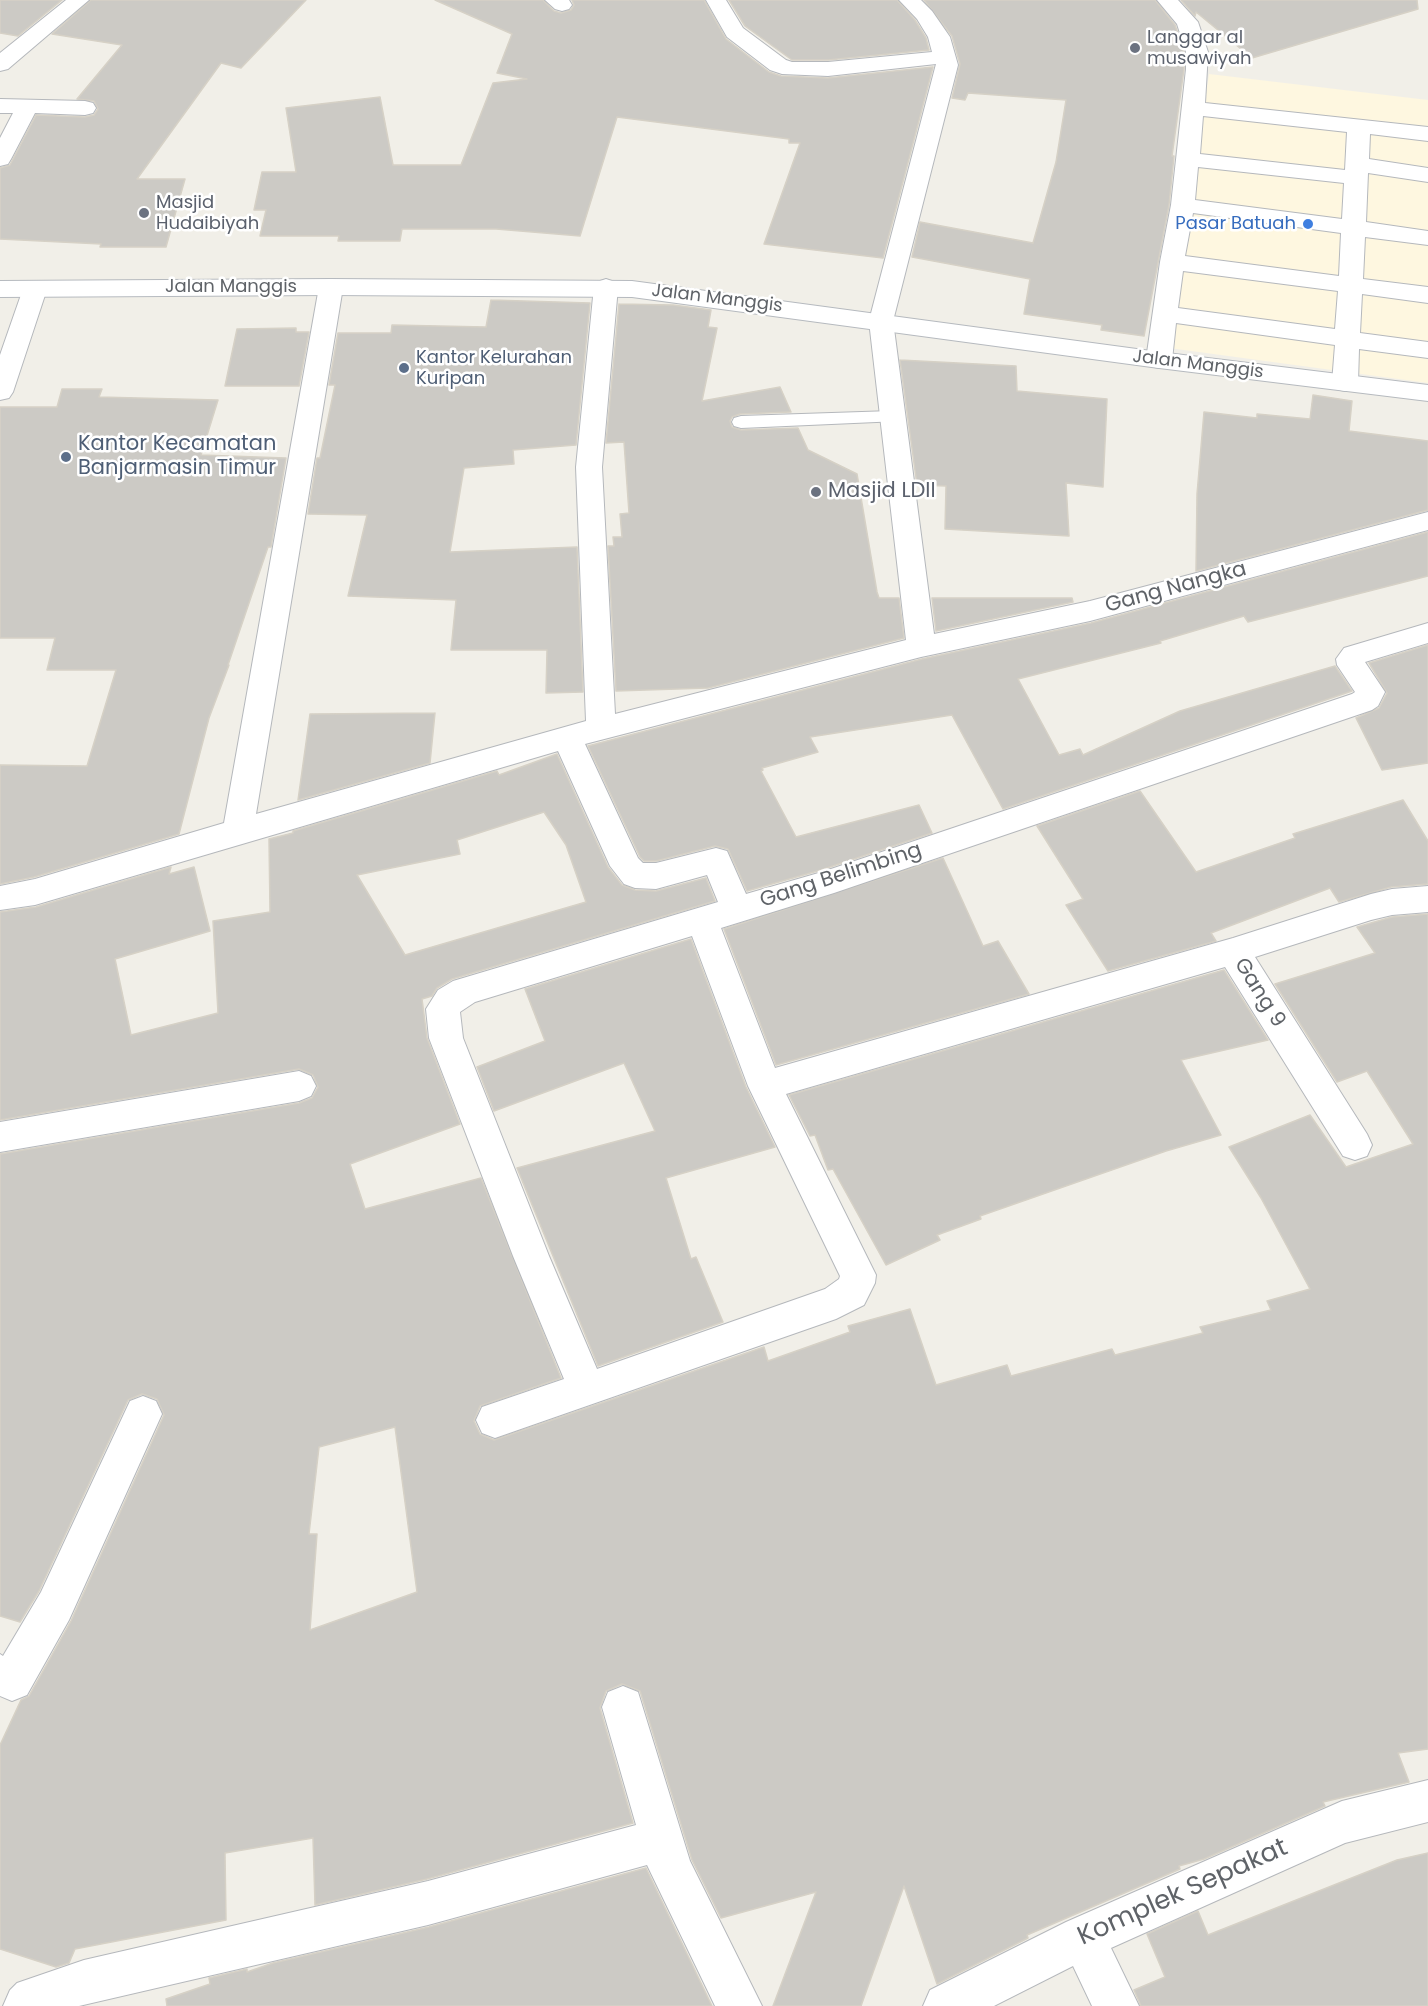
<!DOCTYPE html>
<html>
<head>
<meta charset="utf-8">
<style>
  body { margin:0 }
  canvas { display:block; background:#f1efe8 }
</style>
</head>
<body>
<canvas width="1428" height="2006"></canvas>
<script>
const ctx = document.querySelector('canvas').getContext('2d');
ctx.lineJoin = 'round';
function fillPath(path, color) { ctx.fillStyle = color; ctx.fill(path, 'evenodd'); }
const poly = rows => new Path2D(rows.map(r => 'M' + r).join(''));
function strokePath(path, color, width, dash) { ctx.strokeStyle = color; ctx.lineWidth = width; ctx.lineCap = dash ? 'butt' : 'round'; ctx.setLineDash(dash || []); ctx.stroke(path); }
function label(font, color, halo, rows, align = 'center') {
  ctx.font = font + ' Poppins,sans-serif'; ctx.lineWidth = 5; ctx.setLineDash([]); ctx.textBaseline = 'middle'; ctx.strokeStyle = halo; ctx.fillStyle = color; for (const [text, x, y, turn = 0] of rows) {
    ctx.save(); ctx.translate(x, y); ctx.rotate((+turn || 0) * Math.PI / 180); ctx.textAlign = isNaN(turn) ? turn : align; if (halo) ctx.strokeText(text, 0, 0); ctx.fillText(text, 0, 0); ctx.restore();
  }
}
const commercial = poly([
  [1209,74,1428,100,1428,383,1169,348]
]);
const building = poly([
  [0,0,62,0,18,36,0,33,0,0],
  [91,0,306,0,241,68,221,63,137,179,185,179,166,247,100,247,101,244,0,239,0,168,10,165,36,115,85,117,94,115,98,109,94,101,77,99,122,45,52,34,91,0],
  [435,0,543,0,554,11,561,13,571,10,574,5,572,0,704,0,726,39,769,72,781,76,828,78,933,67,883,258,764,244,800,143,789,143,789,139,617,117,580,236,496,229,402,229,400,241,338,241,339,236,260,236,266,210,254,210,262,172,296,172,286,108,380,97,393,165,461,165,493,83,527,79,497,73,512,34,435,0],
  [729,0,897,0,915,20,926,38,929,50,828,60,792,60,745,26,729,0],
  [924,0,1155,0,1175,25,1184,52,1184,69,1172,156,1174,156,1169,205,1144,336,1101,330,1102,325,1024,314,1030,279,912,257,920,222,1033,243,1056,162,1066,100,968,93,965,100,952,98,960,64,952,36,924,0],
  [1181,0,1417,0,1418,9,1252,58,1196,12,1195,16,1181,0],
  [491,300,590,303,576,445,513,450,514,464,464,468,450,552,577,547,583,692,546,693,547,650,451,650,456,600,348,596,367,515,308,514,317,458,320,458,335,385,329,385,338,333,391,333,392,325,486,327,491,300],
  [619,304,673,305,711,310,708,327,717,328,702,401,780,387,791,412,740,414,732,417,730,421,732,427,741,430,798,428,808,450,857,474,877,592,879,598,899,598,904,638,708,688,616,691,608,546,614,546,613,537,622,537,620,514,629,513,624,442,606,443,619,304],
  [296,328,296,332,309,332,299,386,225,386,237,329,296,328],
  [900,360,1016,366,1017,391,1107,399,1103,487,1066,483,1069,536,945,529,946,486,917,485,900,360],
  [62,389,102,389,99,397,218,400,201,455,286,458,271,547,268,547,228,665,229,665,209,718,179,834,34,877,0,884,0,765,87,766,116,670,47,670,55,638,0,638,0,407,57,407,62,389],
  [1313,395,1352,401,1349,431,1428,441,1428,510,1196,571,1197,494,1204,412,1257,418,1257,414,1310,419,1313,395],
  [1428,532,1428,576,1248,622,1244,616,1160,641,1161,643,1018,679,1059,755,1080,749,1083,755,1180,711,1335,666,1352,691,1003,809,952,715,810,737,818,752,762,768,763,770,761,771,796,837,919,805,932,833,821,870,747,891,728,849,715,846,656,861,644,861,640,857,588,746,922,659,1091,623,1428,532],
  [932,598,1072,598,1073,602,936,631,932,598],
  [1428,645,1428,763,1382,770,1356,718,1379,708,1387,693,1369,663,1428,645],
  [435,713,430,763,298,800,310,714,435,713],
  [557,754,608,867,622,885,635,890,656,891,706,878,715,901,452,979,437,988,432,996,422,999,427,1038,460,1124,350,1164,365,1209,481,1178,561,1378,480,1406,474,1421,480,1434,494,1440,764,1347,768,1361,850,1332,848,1326,910,1309,936,1385,1007,1365,1011,1376,1112,1349,1115,1355,1203,1333,1200,1327,1271,1310,1267,1301,1310,1289,1261,1198,1229,1147,1310,1115,1346,1167,1413,1144,1367,1071,1337,1082,1275,984,1375,953,1357,927,1392,917,1428,914,1428,1749,1398,1753,1409,1782,1323,1802,1325,1806,1204,1859,1179,1866,1180,1869,1027,1935,1028,1938,937,1984,904,1886,861,2006,773,2006,816,1892,721,1918,692,1860,640,1691,622,1684,606,1691,600,1708,633,1823,427,1879,315,1905,313,1838,225,1853,226,1920,75,1949,69,1963,56,1967,0,1949,0,1745,21,1700,29,1696,71,1621,164,1415,157,1399,142,1394,128,1400,39,1591,20,1622,0,1616,0,1154,299,1103,312,1098,318,1087,313,1075,299,1069,0,1120,0,912,36,907,171,867,169,874,194,867,210,931,115,959,131,1035,218,1013,213,921,270,912,269,839,293,833,293,831,497,771,499,775,557,754],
  [544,812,566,845,586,902,405,955,357,875,460,854,457,840,544,812],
  [395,1427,417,1592,310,1630,317,1534,309,1534,319,1447,395,1427],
  [1140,791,1196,872,1295,838,1293,834,1403,800,1428,841,1428,884,1391,887,1339,902,1330,888,1211,933,1216,941,1108,971,1066,905,1083,899,1037,826,1140,791],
  [943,858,983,946,998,941,1029,994,776,1065,724,929,943,858],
  [691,939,746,1087,775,1147,666,1178,691,1259,696,1257,723,1322,598,1366,517,1168,655,1131,624,1063,494,1111,477,1067,545,1041,525,989,691,939],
  [1224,970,1268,1040,1181,1060,1221,1135,1166,1151,980,1216,981,1219,937,1235,940,1240,886,1265,833,1169,828,1170,815,1135,810,1136,789,1095,1224,970],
  [1428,1853,1428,2006,1141,2006,1134,1990,1165,1977,1147,1934,1198,1911,1208,1935,1397,1860,1428,1853],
  [646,1868,712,2006,167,2006,166,1999,210,1984,209,1978,247,1969,247,1972,273,1963,429,1927,646,1868]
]);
const lane = poly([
  [892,411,899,413,901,417,899,421,741,428,734,426,732,422,734,418,741,416,892,411]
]);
const street = poly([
  [66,0,89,0,8,69,0,71,0,53,66,0],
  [545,0,569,0,572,5,569,9,562,11,555,9,545,0],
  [706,0,726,0,743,28,786,60,792,62,828,62,932,52,928,37,917,19,899,0,921,0,932,11,950,37,958,65,893,321,934,634,1090,601,1428,512,1428,530,1090,621,921,657,585,744,638,858,643,863,656,863,716,848,727,851,746,894,822,872,1352,694,1355,692,1337,665,1336,659,1344,648,1428,623,1428,643,1365,662,1385,692,1378,706,1372,710,834,893,721,928,775,1068,1233,938,1371,894,1392,889,1428,886,1428,912,1392,915,1371,920,1255,957,1367,1134,1372,1145,1367,1156,1355,1160,1343,1156,1225,967,786,1094,876,1275,875,1283,864,1305,836,1319,495,1438,482,1433,476,1420,482,1407,564,1379,513,1256,429,1038,426,1009,438,990,453,981,718,902,707,875,656,889,635,888,624,884,610,866,558,751,35,905,0,910,0,886,35,879,224,823,319,287,322,282,331,279,340,282,343,287,256,814,586,721,576,467,594,287,597,282,606,279,615,282,618,287,602,467,615,714,906,640,869,321,936,64,828,76,782,74,770,70,727,37,706,0],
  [692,936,748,1086,840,1276,839,1279,825,1289,597,1369,549,1256,463,1038,460,1012,475,1002,692,936],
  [1157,0,1178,0,1198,22,1208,52,1205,103,1428,127,1428,141,1370,134,1369,159,1428,168,1428,182,1368,173,1366,222,1428,231,1428,245,1365,237,1363,279,1428,287,1428,303,1362,294,1360,333,1428,342,1428,358,1359,349,1358,383,1354,389,1345,391,1336,389,1332,383,1335,345,1176,323,1172,360,1168,366,1159,368,1150,366,1146,360,1160,262,1171,205,1186,69,1186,52,1177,24,1157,0],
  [1203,116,1347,132,1345,170,1200,154,1203,116],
  [1198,167,1344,183,1342,219,1195,200,1198,167],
  [1193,213,1341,233,1339,276,1185,256,1193,213],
  [1183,271,1338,291,1335,329,1178,308,1183,271],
  [0,99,85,101,93,103,96,108,93,113,85,115,35,113,11,159,8,164,0,166,0,138,13,113,0,113,0,99],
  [35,281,44,284,47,289,13,392,9,398,0,400,0,355,23,289,26,284,35,281],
  [299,1071,311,1076,316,1086,311,1096,299,1101,0,1152,0,1122,299,1071],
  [143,1396,156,1401,162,1414,69,1620,27,1695,12,1701,0,1696,0,1654,3,1656,41,1592,130,1401,143,1396],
  [623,1686,638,1692,690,1861,762,2006,715,2006,647,1865,428,1925,79,2006,3,2006,10,1990,17,1983,84,1960,428,1881,636,1825,602,1707,608,1692,623,1686],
  [1428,1780,1428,1822,1345,1843,1111,1948,1139,2006,1092,2006,1073,1966,994,2006,923,2006,930,1990,1066,1922,1342,1801,1428,1780]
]);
const secondary = poly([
  [331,279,632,281,1159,352,1428,385,1428,401,1159,368,632,297,331,295,0,297,0,281,331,279]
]);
const markers = [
  [1135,48,6,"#6b7280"],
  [144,213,6,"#6b7280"],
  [1308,224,6,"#3f7fe0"],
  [404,368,6,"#5c6f8a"],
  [66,457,6,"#5c6f8a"],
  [816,492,6,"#6b7280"]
];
const farWorshipnames = [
  ["Langgar al",1147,38],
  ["musawiyah",1147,59],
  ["Masjid",156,203],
  ["Hudaibiyah",156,224]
];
const farShopnames = [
  ["Pasar Batuah",1296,224]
];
const farStreetnames = [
  ["Jalan Manggis",231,287],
  ["Jalan Manggis",717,299,7],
  ["Jalan Manggis",1198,365,7]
];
const farServicenames = [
  ["Kantor Kelurahan",416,358],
  ["Kuripan",416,379]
];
const serviceNames = [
  ["Kantor Kecamatan",78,445],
  ["Banjarmasin Timur",78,469]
];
const worshipNames = [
  ["Masjid LDII",828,492]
];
const streetNames = [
  ["Gang Nangka",1176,588,-15],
  ["Gang Belimbing",841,876,-18],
  ["Gang 9",1259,993,58]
];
const nearStreetnames = [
  ["Komplek Sepakat",1183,1893,-24]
];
fillPath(commercial, '#fef7e0');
fillPath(building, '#cccac5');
strokePath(building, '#d6d1c6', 1.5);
strokePath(lane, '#b5b8bc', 2);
strokePath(street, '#b5b8bc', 2);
strokePath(secondary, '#b6babf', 2);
fillPath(lane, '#fff');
fillPath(street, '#fff');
fillPath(secondary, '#fff');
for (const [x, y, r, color] of markers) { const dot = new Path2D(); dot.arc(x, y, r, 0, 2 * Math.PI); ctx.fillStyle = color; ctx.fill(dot); strokePath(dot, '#fff', 2); }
label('18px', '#5b616d', '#fff', farWorshipnames, 'left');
label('18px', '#366cbe', '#fff', farShopnames, 'right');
label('18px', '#5f6368', '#fff', farStreetnames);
label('18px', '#4e5e75', '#fff', farServicenames, 'left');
label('21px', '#4e5e75', '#fff', serviceNames, 'left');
label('21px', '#5b616d', '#fff', worshipNames, 'left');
label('21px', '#5f6368', '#fff', streetNames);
label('26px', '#5f6368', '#fff', nearStreetnames);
</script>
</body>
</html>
